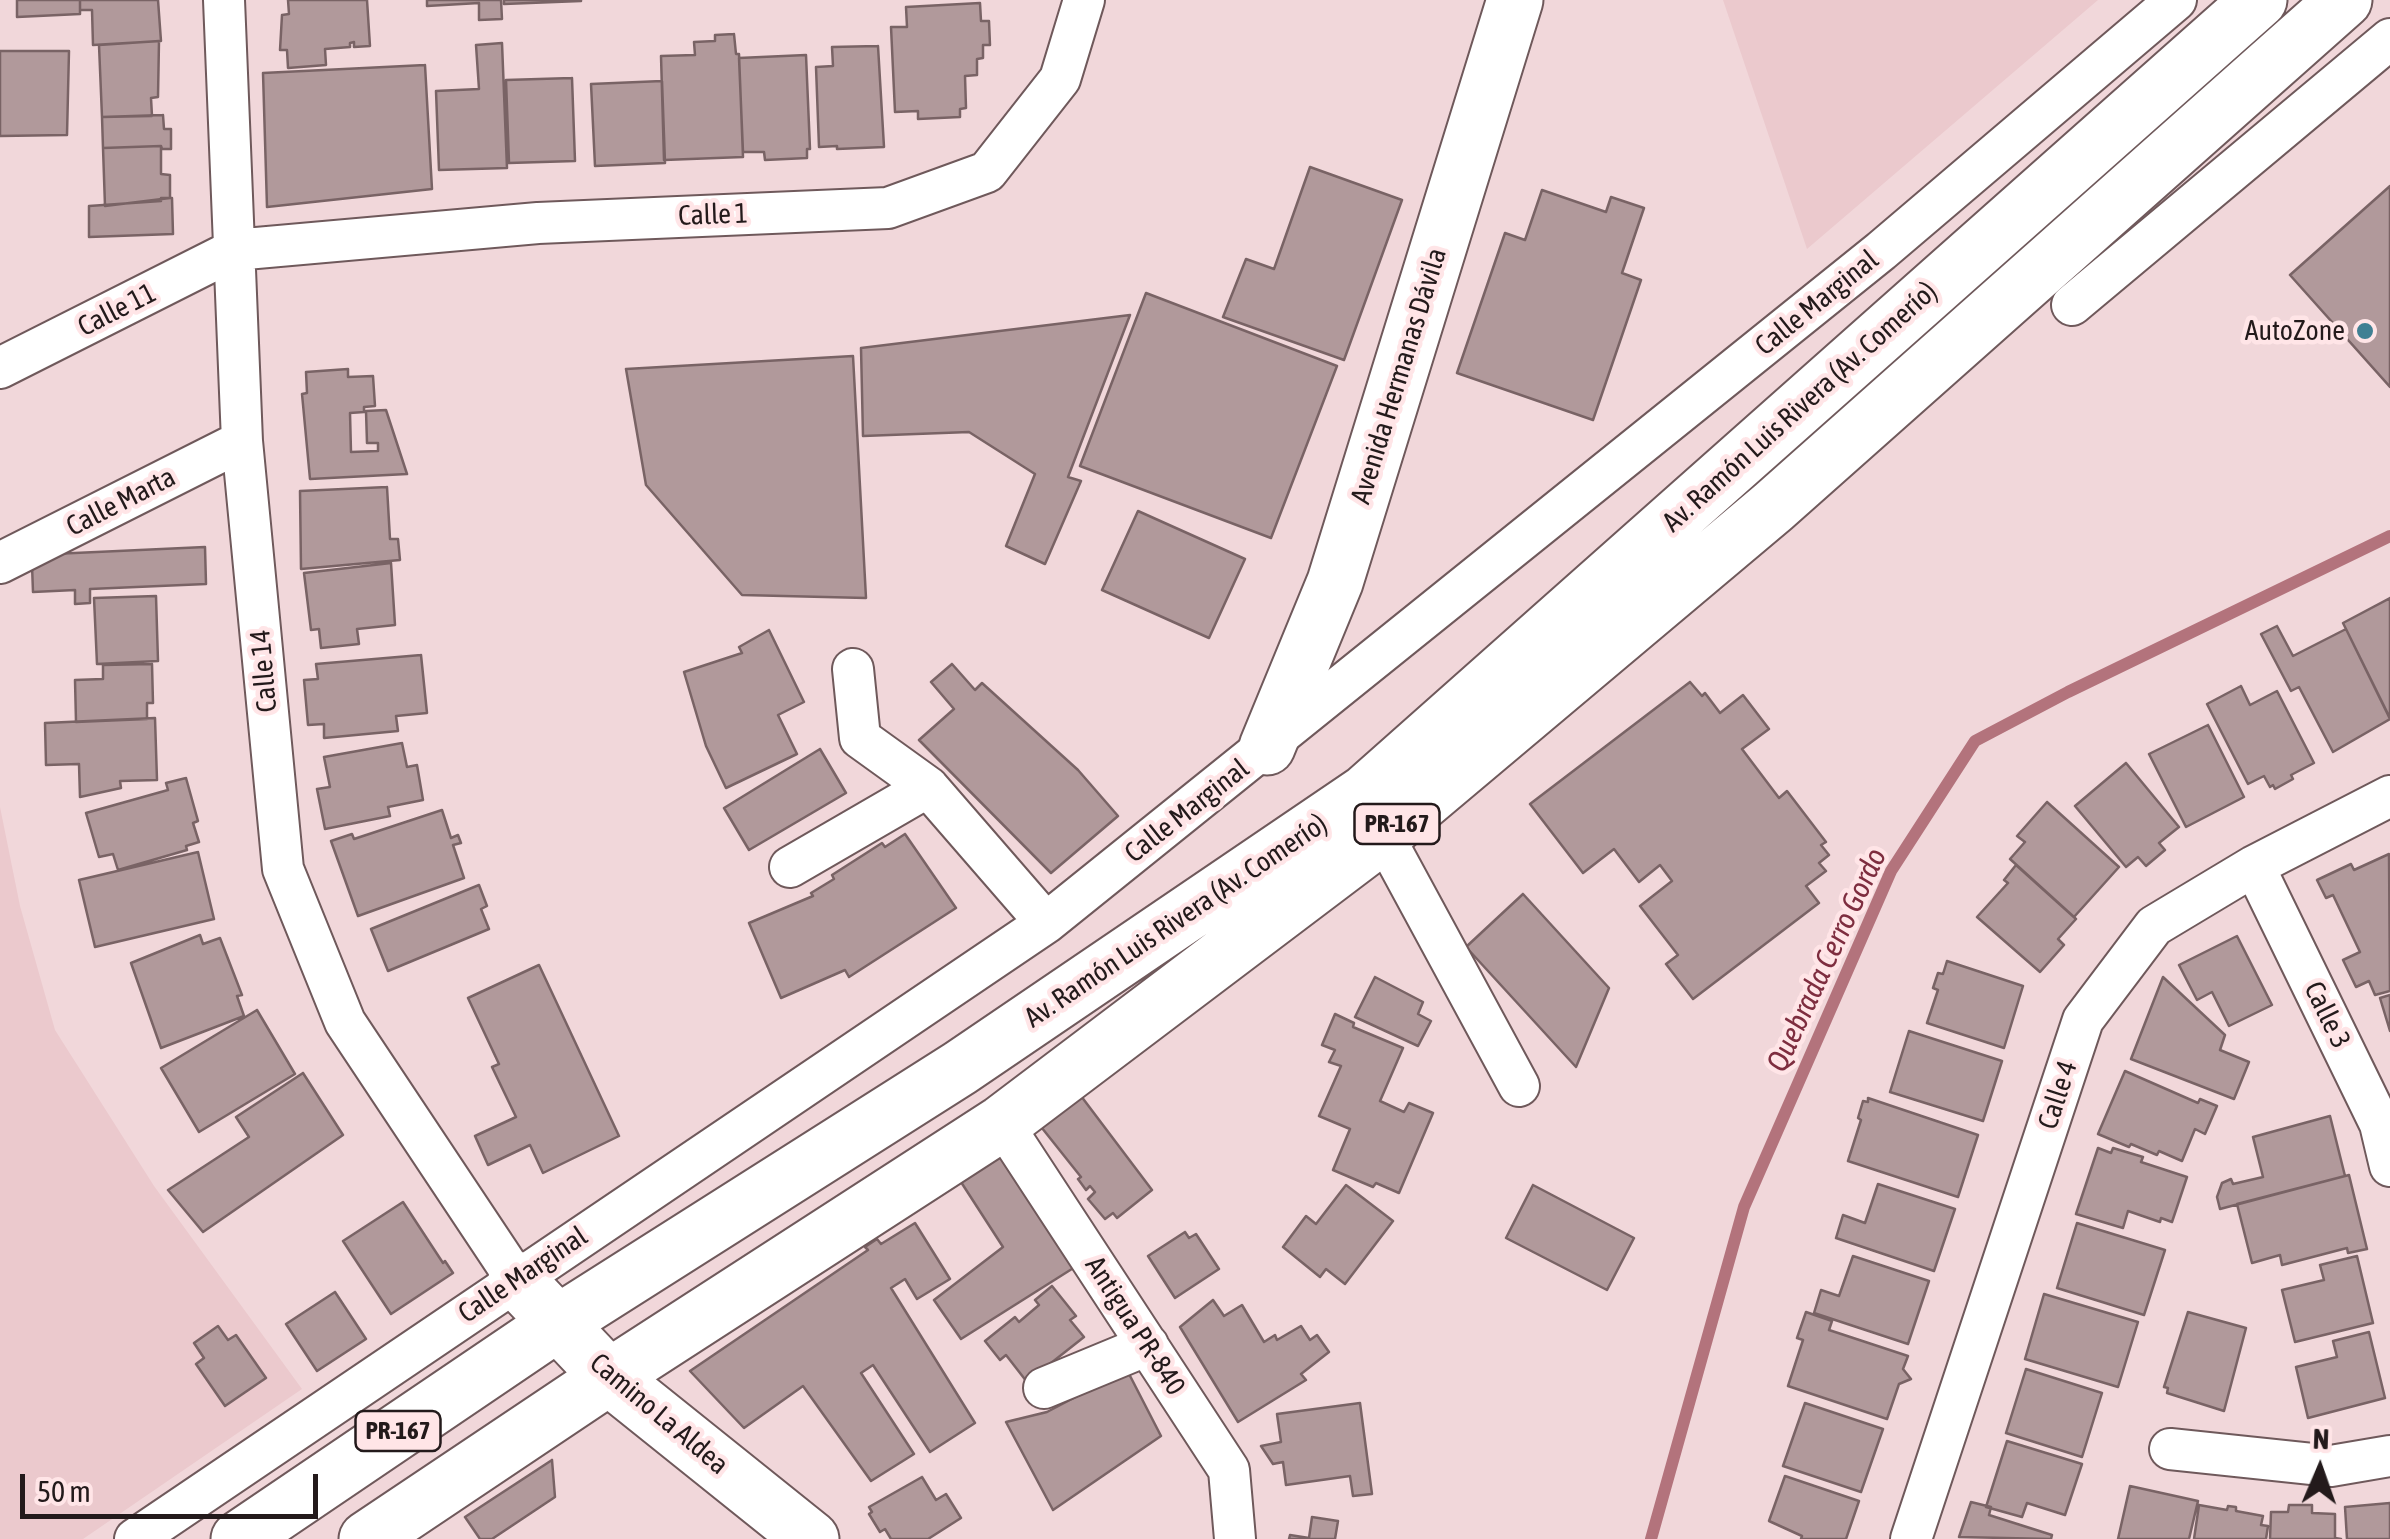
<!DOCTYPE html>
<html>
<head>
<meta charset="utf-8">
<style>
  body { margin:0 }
  #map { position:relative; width:2390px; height:1539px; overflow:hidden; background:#f1d7da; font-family:"Asap Condensed",sans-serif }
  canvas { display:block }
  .north { position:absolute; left:2270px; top:1419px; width:100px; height:100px; -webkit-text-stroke:8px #ffe5e7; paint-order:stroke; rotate:2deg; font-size:28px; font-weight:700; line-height:40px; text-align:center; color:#231a1b }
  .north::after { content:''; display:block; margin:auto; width:35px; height:45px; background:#231a1b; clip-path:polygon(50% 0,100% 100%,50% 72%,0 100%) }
  .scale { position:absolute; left:20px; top:1474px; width:298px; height:45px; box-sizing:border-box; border:5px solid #231a1b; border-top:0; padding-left:12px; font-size:30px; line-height:35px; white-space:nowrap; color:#231a1b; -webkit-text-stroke:8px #ffe5e7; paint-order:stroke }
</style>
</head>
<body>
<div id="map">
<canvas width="2390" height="1539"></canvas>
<div class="north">N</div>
<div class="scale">50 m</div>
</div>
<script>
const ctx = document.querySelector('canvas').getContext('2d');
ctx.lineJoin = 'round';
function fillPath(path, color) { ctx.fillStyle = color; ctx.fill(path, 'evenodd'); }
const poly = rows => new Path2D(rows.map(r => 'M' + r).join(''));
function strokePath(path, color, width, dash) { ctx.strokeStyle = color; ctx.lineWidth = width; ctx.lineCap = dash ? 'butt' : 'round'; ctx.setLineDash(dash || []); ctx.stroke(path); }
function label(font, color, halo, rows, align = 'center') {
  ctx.font = font + ' "Asap Condensed",sans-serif'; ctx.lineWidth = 9; ctx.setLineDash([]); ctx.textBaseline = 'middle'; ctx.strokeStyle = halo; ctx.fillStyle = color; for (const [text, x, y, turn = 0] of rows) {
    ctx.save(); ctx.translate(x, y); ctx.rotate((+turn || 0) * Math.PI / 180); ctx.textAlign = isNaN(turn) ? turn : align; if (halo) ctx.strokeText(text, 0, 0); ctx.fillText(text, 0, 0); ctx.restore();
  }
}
const built = poly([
  [1723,0,2098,0,1807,249],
  [0,807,20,906,55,1030,154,1186,302,1389,83,1539,0,1539]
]);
const stream = poly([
  [1651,1539,1744,1207,1891,871,1975,741,2068,692,2390,536]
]);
const building = poly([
  [17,0,80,0,80,14,17,17,17,0],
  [80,0,158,0,161,41,93,45,92,10,80,10,80,0],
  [288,0,367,0,370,46,354,47,354,42,350,43,350,47,325,49,326,65,288,68,287,50,280,50,282,15,289,14,288,0],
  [427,0,501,0,502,19,479,20,479,3,427,6,427,0],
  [504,0,581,0,581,1,504,4,504,0],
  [980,3,981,21,989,21,990,45,983,45,983,58,977,59,977,75,965,76,966,108,960,109,960,117,918,119,918,111,895,112,891,27,907,27,906,7,980,3],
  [734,34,736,54,739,54,743,157,664,160,661,56,695,55,694,42,715,41,715,35,734,34],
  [159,41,158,97,151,98,152,116,102,117,99,45,159,41],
  [502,43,507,168,439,170,436,91,479,89,476,45,502,43],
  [878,46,884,147,837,149,837,146,819,147,816,67,833,66,832,47,878,46],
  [0,51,69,51,67,135,0,136,0,51],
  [806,55,810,149,807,149,807,158,765,160,764,152,743,152,739,58,806,55],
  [425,65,432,189,267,207,263,73,425,65],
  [572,78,575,161,509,163,506,80,572,78],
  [662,81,665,163,595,166,591,84,662,81],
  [163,115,164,129,171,129,171,149,162,149,161,146,103,148,102,117,163,115],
  [161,146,161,174,170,175,170,198,105,206,103,148,161,146],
  [1310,167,1402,200,1344,360,1223,317,1246,259,1274,269,1310,167],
  [2390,186,2390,387,2290,275,2390,186],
  [1542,190,1606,212,1611,197,1644,208,1622,273,1641,280,1593,420,1457,373,1505,233,1525,240,1542,190],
  [161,198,172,198,173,234,89,237,89,206,161,201,161,198],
  [1146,293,1337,366,1271,538,1080,466,1146,293],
  [1130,315,1068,477,1081,481,1045,564,1006,546,1035,474,969,432,863,436,861,348,1130,315],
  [853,356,866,598,742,595,646,485,626,369,853,356],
  [348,369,348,377,373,376,375,406,364,407,364,412,350,413,351,452,378,451,378,443,367,443,366,411,386,410,407,474,310,479,302,394,307,393,306,372,348,369],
  [387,487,390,539,398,539,400,560,301,569,300,491,387,487],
  [1138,511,1245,559,1209,638,1102,590,1138,511],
  [205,547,206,584,90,589,90,603,75,604,75,590,33,592,32,565,53,554,205,547],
  [391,563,395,625,357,629,359,644,321,648,319,629,311,630,304,573,391,563],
  [156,596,158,661,97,664,94,598,156,596],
  [2390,598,2390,718,2343,623,2390,598],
  [2277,626,2293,656,2346,629,2390,719,2333,752,2299,687,2291,691,2261,634,2277,626],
  [769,630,804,702,778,715,797,754,726,788,706,746,684,672,742,653,739,647,769,630],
  [421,655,427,713,396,716,398,731,324,738,324,724,308,725,304,680,318,679,316,664,421,655],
  [152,664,153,703,147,703,147,719,76,722,75,680,103,679,103,665,152,664],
  [952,664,975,690,982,683,1078,770,1118,816,1051,873,919,740,954,709,931,682,952,664],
  [1690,682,1702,696,1705,693,1720,713,1743,695,1769,729,1742,749,1779,798,1787,791,1826,842,1821,845,1829,855,1819,863,1826,871,1806,886,1819,903,1693,999,1666,964,1678,955,1640,906,1672,881,1660,865,1639,882,1614,849,1583,873,1530,804,1690,682],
  [2241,686,2250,705,2277,691,2314,763,2291,775,2293,779,2275,789,2273,785,2270,787,2264,776,2248,784,2207,704,2241,686],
  [155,718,157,780,120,781,121,788,80,797,79,764,46,765,45,723,155,718],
  [2208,725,2244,797,2186,827,2149,754,2208,725],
  [402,743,407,767,417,765,423,800,388,807,390,816,325,829,317,789,330,787,324,757,402,743],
  [820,749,846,793,749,850,724,808,820,749],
  [2126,763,2179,827,2159,843,2165,850,2146,866,2138,857,2126,867,2075,806,2126,763],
  [186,778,198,821,193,823,199,842,186,846,187,850,118,870,113,854,99,857,86,813,168,790,166,783,186,778],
  [2047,802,2119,867,2074,917,2010,859,2025,842,2017,836,2047,802],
  [442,810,451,838,458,835,461,843,453,845,464,878,358,916,331,841,352,834,354,839,442,810],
  [905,834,956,908,849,977,845,970,781,998,749,923,813,896,811,893,834,879,832,875,882,843,885,847,905,834],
  [198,852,214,919,95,947,79,880,198,852],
  [2389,854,2390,991,2375,995,2369,981,2356,987,2343,960,2360,952,2333,895,2326,898,2317,880,2351,864,2354,870,2389,854],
  [2016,865,2076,919,2058,939,2064,945,2040,972,1977,917,2008,883,2004,880,2016,865],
  [479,885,487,906,481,909,489,929,388,971,371,929,479,885],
  [1523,894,1609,988,1576,1067,1466,947,1523,894],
  [200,935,203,944,220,938,242,995,237,996,244,1016,161,1048,131,963,200,935],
  [2237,936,2272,1005,2229,1026,2212,992,2197,1000,2179,965,2237,936],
  [1947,961,2023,986,2004,1048,1927,1023,1938,990,1933,988,1938,973,1943,974,1947,961],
  [539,965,619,1136,543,1173,530,1145,488,1165,475,1136,516,1117,492,1067,499,1064,468,998,539,965],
  [1375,977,1423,1002,1418,1014,1431,1021,1418,1046,1355,1017,1375,977],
  [2163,977,2225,1035,2220,1050,2249,1062,2234,1099,2131,1059,2163,977],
  [2390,995,2390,1031,2380,998,2390,995],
  [257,1010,295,1074,199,1132,161,1068,257,1010],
  [1335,1014,1354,1023,1353,1027,1403,1048,1380,1101,1404,1112,1409,1103,1433,1113,1399,1193,1376,1183,1373,1187,1333,1170,1350,1129,1319,1116,1341,1066,1329,1062,1335,1050,1322,1045,1335,1014],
  [1909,1031,2002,1061,1983,1121,1890,1092,1909,1031],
  [2125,1071,2198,1103,2200,1099,2217,1106,2205,1134,2195,1129,2182,1161,2159,1151,2157,1155,2131,1144,2129,1147,2098,1134,2125,1071],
  [303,1073,343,1135,203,1232,168,1190,249,1137,236,1117,303,1073],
  [1078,1092,1152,1190,1117,1218,1113,1213,1105,1219,1088,1199,1095,1192,1090,1186,1086,1190,1078,1179,1081,1177,1038,1123,1078,1092],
  [1868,1098,1978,1135,1958,1197,1848,1161,1861,1120,1858,1118,1863,1101,1868,1102,1868,1098],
  [2330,1116,2345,1176,2220,1209,2217,1197,2222,1183,2231,1179,2233,1184,2263,1177,2253,1137,2330,1116],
  [2098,1148,2111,1153,2113,1148,2143,1157,2141,1162,2187,1177,2172,1222,2161,1218,2160,1222,2128,1211,2123,1228,2076,1214,2098,1148],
  [1001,1154,1075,1267,961,1339,934,1300,1003,1247,961,1182,1001,1154],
  [2349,1175,2367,1249,2348,1253,2347,1248,2282,1265,2280,1255,2252,1263,2237,1204,2349,1175],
  [1878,1184,1955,1209,1934,1271,1836,1238,1843,1215,1865,1223,1878,1184],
  [1346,1185,1393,1221,1345,1284,1326,1269,1320,1277,1283,1247,1306,1216,1316,1224,1346,1185],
  [1533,1185,1634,1238,1607,1290,1506,1238,1533,1185],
  [403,1202,443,1263,445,1261,453,1273,391,1314,343,1241,403,1202],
  [915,1223,950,1279,917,1299,905,1279,891,1288,975,1423,930,1452,873,1365,861,1373,914,1454,871,1481,803,1386,744,1428,690,1371,868,1250,865,1247,877,1239,881,1244,915,1223],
  [2077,1223,2165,1250,2144,1315,2057,1288,2077,1223],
  [1185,1232,1189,1238,1196,1234,1219,1269,1175,1298,1148,1256,1185,1232],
  [1853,1256,1929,1281,1908,1344,1814,1313,1821,1290,1839,1296,1853,1256],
  [2357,1256,2373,1323,2295,1342,2282,1290,2324,1280,2320,1265,2357,1256],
  [1052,1286,1076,1316,1070,1320,1084,1337,1027,1382,1006,1355,1000,1360,985,1341,1015,1317,1019,1322,1039,1305,1035,1300,1052,1286],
  [335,1292,366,1339,317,1371,286,1324,335,1292],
  [2044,1294,2138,1322,2118,1387,2025,1359,2044,1294],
  [1213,1300,1224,1316,1242,1305,1264,1342,1275,1335,1277,1340,1301,1326,1310,1340,1317,1335,1329,1352,1301,1374,1306,1380,1238,1422,1180,1327,1213,1300],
  [1806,1312,1832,1321,1829,1330,1908,1356,1903,1369,1911,1379,1899,1384,1887,1419,1788,1386,1803,1340,1797,1338,1806,1312],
  [2188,1312,2246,1328,2224,1411,2167,1393,2168,1388,2164,1387,2188,1312],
  [218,1326,228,1340,236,1335,266,1378,225,1406,196,1364,204,1358,194,1343,218,1326],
  [2369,1332,2385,1398,2308,1418,2296,1367,2337,1357,2333,1341,2369,1332],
  [2026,1369,2102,1393,2082,1457,2006,1433,2026,1369],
  [1127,1370,1161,1436,1053,1510,1006,1422,1047,1412,1127,1370],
  [1360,1403,1372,1494,1353,1496,1350,1476,1286,1485,1283,1462,1273,1464,1261,1446,1281,1442,1277,1414,1360,1403],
  [1805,1403,1883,1429,1861,1492,1783,1466,1805,1403],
  [2007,1441,2082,1464,2065,1515,2027,1503,2022,1517,1986,1507,2007,1441],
  [552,1460,555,1497,492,1539,480,1539,465,1517,552,1460],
  [1785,1476,1859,1501,1846,1539,1801,1539,1802,1536,1769,1521,1785,1476],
  [922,1477,936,1500,946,1494,961,1518,928,1539,891,1539,885,1529,880,1532,869,1514,872,1512,869,1507,922,1477],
  [2130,1486,2198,1501,2189,1539,2118,1539,2130,1486],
  [1971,1502,1991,1507,1989,1515,2052,1535,2051,1539,1959,1537,1971,1502],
  [2390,1503,2390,1539,2347,1539,2345,1507,2390,1503],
  [2199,1505,2227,1510,2228,1506,2236,1507,2236,1511,2263,1516,2261,1525,2268,1526,2266,1539,2194,1539,2199,1505],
  [2289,1505,2312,1505,2312,1513,2335,1514,2335,1538,2341,1539,2270,1539,2271,1512,2288,1512,2289,1505],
  [1312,1517,1338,1521,1335,1539,1289,1539,1290,1535,1309,1538,1312,1517]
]);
const street = poly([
  [224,0,242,441,283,869,345,1022,516,1279],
  [2072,305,2390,39],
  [0,368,234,250,538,223,888,208,987,172,1060,79,1084,0],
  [0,563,242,441],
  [853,669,860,738,928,787,1046,923],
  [1383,835,1519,1086],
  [2254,866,2380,1124,2390,1166],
  [790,867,928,787],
  [1002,1123,1229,1470,1235,1539],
  [1044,1388,1148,1345],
  [2170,1449,2331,1466,2390,1456],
  [135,1539,1046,923,1881,251,2176,0],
  [1911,1539,2083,1020,2154,926,2254,866,2390,796]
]);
const secondary = poly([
  [1267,747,1335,582,1515,0],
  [516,1279,609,1377,811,1539]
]);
const primary = poly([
  [239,1539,558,1323,960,1068,1365,793,2259,0],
  [367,1539,609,1377,1002,1123,1383,835,1773,507,2344,0]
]);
const markers = [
  [2365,331,10,"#408093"]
];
const shields = [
  [1397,824,85],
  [398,1431,85]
];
const shieldNames = [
  ["PR-167",1397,824],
  ["PR-167",398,1431]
];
const streetNames = [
  ["Calle 1",713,215,-2],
  ["Calle Marginal",1817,303,-39],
  ["Calle 11",117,310,-27],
  ["Avenida Hermanas Dávila",1399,376,-73],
  ["Av. Ramón Luis Rivera (Av. Comerío)",1800,407,-42],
  ["Calle Marta",121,502,-27],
  ["Calle 14",264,671,-95],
  ["Calle Marginal",1187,811,-38],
  ["Av. Ramón Luis Rivera (Av. Comerío)",1176,921,-34],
  ["Calle 3",2327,1015,64],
  ["Calle 4",2058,1095,-72],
  ["Calle Marginal",523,1275,-34],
  ["Antigua PR-840",1135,1326,57],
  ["Camino La Aldea",659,1414,40]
];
const poiNames = [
  ["AutoZone",2345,331]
];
const waterNames = [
  ["Quebrada Cerro Gordo",1827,960,-65]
];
fillPath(built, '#ebc9cd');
strokePath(stream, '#b3737c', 12);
fillPath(building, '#b1999b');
strokePath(building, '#796365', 2.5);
strokePath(street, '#6f595b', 44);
strokePath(secondary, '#6f595b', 59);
strokePath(primary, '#6f595b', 59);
strokePath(street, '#fff', 40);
strokePath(secondary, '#fff', 55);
strokePath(primary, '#fff', 55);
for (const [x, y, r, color] of markers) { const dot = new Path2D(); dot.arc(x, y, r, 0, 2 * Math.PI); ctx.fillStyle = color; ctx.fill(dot); strokePath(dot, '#ffe5e7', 4); }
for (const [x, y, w] of shields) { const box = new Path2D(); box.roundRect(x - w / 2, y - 20, w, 40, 8); ctx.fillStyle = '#ffe5e7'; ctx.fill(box); strokePath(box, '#231a1b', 2.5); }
label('bold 25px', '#231a1b', null, shieldNames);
label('28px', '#231a1b', '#ffe5e7', streetNames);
label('28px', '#231a1b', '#ffe5e7', poiNames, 'right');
label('italic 30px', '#7e2d3f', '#ffe5e7', waterNames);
</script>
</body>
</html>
